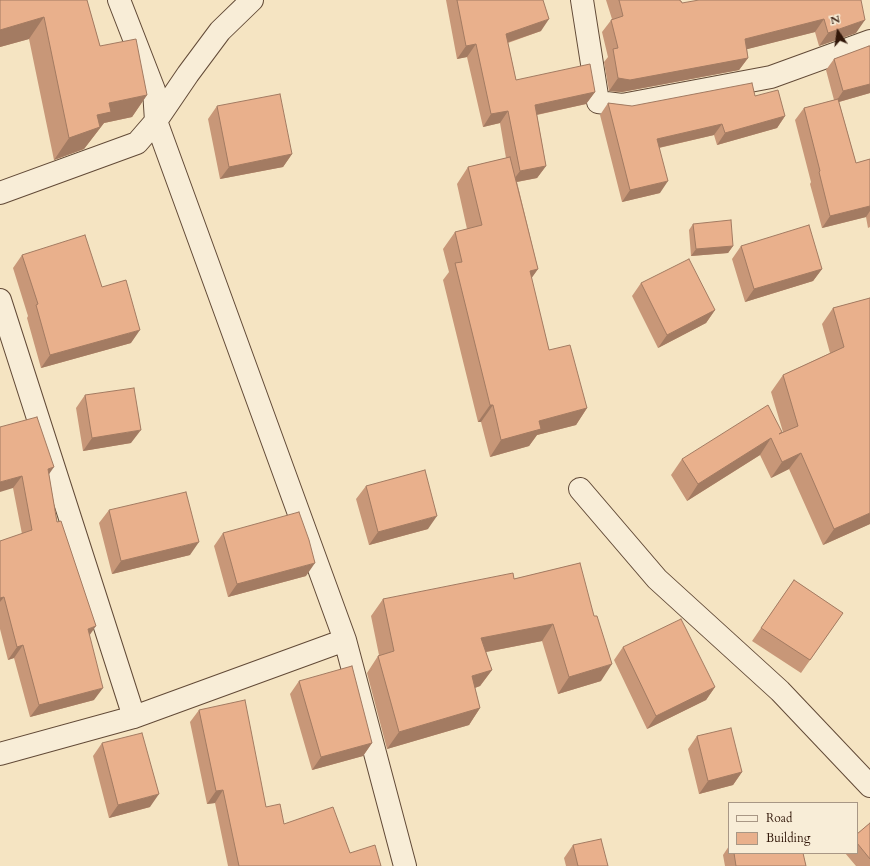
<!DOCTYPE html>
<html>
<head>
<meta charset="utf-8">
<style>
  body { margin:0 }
  #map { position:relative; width:870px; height:866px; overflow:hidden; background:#f5e4c2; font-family:Cardo,serif }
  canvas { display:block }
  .legend { position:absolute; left:728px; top:802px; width:130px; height:52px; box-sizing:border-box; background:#f8edd7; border:1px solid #a89785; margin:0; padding:5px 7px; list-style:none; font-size:12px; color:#311709 }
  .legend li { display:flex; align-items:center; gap:8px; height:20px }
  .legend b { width:20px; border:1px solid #a89785 }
  .north { position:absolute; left:818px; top:12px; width:40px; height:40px; -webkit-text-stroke:3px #f8edd7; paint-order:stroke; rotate:347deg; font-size:11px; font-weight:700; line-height:16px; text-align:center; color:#311709 }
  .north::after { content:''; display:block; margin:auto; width:14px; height:18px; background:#311709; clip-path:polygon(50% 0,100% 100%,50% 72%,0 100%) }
</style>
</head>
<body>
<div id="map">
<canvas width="870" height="866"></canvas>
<ul class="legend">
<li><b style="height:5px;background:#f8edd7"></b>Road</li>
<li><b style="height:11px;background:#e9b08c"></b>Building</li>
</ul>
<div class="north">N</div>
</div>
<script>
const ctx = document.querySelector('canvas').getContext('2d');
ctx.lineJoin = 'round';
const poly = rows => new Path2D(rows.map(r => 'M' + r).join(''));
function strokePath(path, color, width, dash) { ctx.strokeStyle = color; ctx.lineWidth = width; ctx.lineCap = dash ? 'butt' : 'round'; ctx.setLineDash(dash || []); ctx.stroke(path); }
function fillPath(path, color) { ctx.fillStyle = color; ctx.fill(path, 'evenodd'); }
const minor = poly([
  [119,0,154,90,156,121,345,640,405,866],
  [582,0,598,102,622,105,771,77,870,41],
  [0,193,137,143,156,121,188,74,220,31,252,0],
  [0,300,134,717],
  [580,489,657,579,780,691,870,786],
  [0,754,134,717,345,640]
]);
const wall = poly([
  [0,0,87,0,100,46,147,95,132,117,104,123,84,149,54,160,29,39,0,47],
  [446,0,543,0,541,31,508,43,516,80,595,92,586,104,537,115,546,166,537,178,517,182,538,269,531,278,549,350,587,408,576,425,537,435,529,446,490,457,481,422,478,422,443,280,449,272,443,249,455,232,467,229,457,184,468,167,506,158,500,123,483,127,467,57,457,59],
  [606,0,680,0,682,3,861,0,856,33,819,46,815,32,747,49,748,58,739,70,622,92,609,91,604,62,608,57,602,32,612,19],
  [870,46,870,93,839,102,856,163,870,159,870,227,868,228,866,217,822,228,810,184,811,182,795,120,804,108,834,100,826,70,834,59],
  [755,96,785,116,777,128,717,145,714,135,659,148,660,193,622,202,600,115,608,103,632,106],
  [217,106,292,154,283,167,220,179,208,119],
  [693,224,733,246,728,253,691,256,689,230],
  [741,246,822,269,813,281,745,302,732,259],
  [22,255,102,287,131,343,41,368,27,318,28,316,13,268],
  [641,283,715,310,706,323,658,348,632,296],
  [870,298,870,524,823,545,789,469,771,478,760,455,687,501,671,475,682,459,783,432,771,392,783,375,830,353,822,324,833,308],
  [85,395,131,443,83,451,76,408],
  [0,427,49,475,57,522,89,636,94,700,30,717,14,658,8,660,0,629,0,541,22,534,13,488],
  [366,486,428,529,369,545,356,499],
  [109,510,190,555,112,574,99,523],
  [223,533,306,576,228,597,214,546],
  [580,563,601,681,558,694,542,641,486,652,492,670,480,686,475,688,480,708,469,725,387,749,367,673,378,656,379,655,371,616,383,599,514,579],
  [794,580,843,613,801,673,752,641],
  [623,647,715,687,706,700,647,729,614,660],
  [299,681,372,743,363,756,312,770,290,694],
  [199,710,266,807,284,824,381,866,228,866,215,803,207,804,190,722],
  [697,736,742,772,733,785,699,794,688,749],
  [102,743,150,807,109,818,93,756],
  [870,823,870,866,856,866,845,853,857,853,857,834],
  [573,845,608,866,566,866,564,858],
  [729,846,729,853,803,853,806,866,725,866,723,855]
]);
const shadedWall = poly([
  [44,17,29,39,0,47,0,30],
  [549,19,541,31,497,46,506,34],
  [824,19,815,32,736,52,745,39],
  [865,20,856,33,819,46,828,33],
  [476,44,467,57,457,59,466,46],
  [748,58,739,70,622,92,609,91,618,78],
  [870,84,870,93,835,103,843,91],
  [595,92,586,104,526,117,535,105],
  [147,95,132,117,104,123,84,149,54,160,69,138,97,115,109,103],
  [508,111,500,123,483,127,491,114],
  [785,116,777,128,717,145,725,133],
  [722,124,714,135,649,150,657,139],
  [292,154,283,167,220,179,229,167],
  [546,166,537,178,511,183,520,171],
  [668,181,660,193,622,202,630,190],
  [870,206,870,211,866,217,822,228,830,216],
  [733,246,728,253,691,256,696,249],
  [538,269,526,286,530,271],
  [822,269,813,281,745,302,754,289],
  [715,310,706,323,658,348,667,335],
  [140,330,131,343,41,368,50,355],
  [490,405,493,405,481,422,478,422],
  [587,408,576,425,537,435,529,446,490,457,501,440,539,421],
  [141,430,131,443,83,451,92,438],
  [771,438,760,455,687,501,698,484],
  [801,453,789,469,771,478,782,462],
  [54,467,45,480,48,469],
  [22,476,13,488,0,492,0,482],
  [870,513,870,524,823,545,834,529],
  [437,516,428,529,369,545,378,532],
  [199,542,190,555,112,574,121,561],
  [315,563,306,576,228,597,237,584],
  [4,597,0,602,0,598],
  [553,624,542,641,470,655,481,638],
  [96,626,87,639,88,629],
  [23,645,14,658,8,660,17,647],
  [612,664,601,681,558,694,569,677],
  [492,670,480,686,460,693,472,676],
  [715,687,706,700,647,729,656,716],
  [103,688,94,700,30,717,39,705],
  [480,708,469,725,387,749,399,732],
  [372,743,363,756,312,770,321,757],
  [742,772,733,785,699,794,708,781],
  [223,790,215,803,207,804,216,791],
  [159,794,150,807,109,818,118,805]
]);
const building = poly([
  [0,0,87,0,100,46,136,39,147,95,109,103,111,112,97,115,100,127,69,138,44,17,0,30,0,0],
  [457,0,543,0,549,19,506,34,516,80,590,64,595,92,535,105,546,166,520,171,508,111,491,114,476,44,466,46,457,0],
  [619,0,680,0,680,1,681,1,682,3,699,0,861,0,865,20,828,33,824,19,745,39,748,58,630,80,618,78,613,49,618,48,611,20,623,16,619,0],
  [869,46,870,46,870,84,843,91,834,59,869,46],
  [752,83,755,96,778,90,785,116,725,133,722,124,657,139,668,181,630,190,608,103,632,106,752,83],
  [280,94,292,154,229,167,217,106,280,94],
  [838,99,856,163,870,159,870,206,830,216,819,172,820,171,804,108,838,99],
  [510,157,538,269,530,271,549,350,570,345,587,408,539,421,541,429,501,440,493,405,490,405,455,263,462,262,455,232,482,225,468,167,510,157],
  [731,220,733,246,696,249,693,224,731,220],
  [809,225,822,269,754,289,741,246,809,225],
  [85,235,102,287,126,280,140,330,50,355,36,305,38,304,22,255,85,235],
  [689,259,715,310,667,335,641,283,689,259],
  [870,298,870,513,834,529,801,453,782,462,771,438,698,484,682,459,768,405,782,432,779,434,798,426,783,375,844,347,833,308,870,298],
  [134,388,141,430,92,438,85,395,134,388],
  [37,417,54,467,48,469,57,522,61,521,96,626,88,629,103,688,39,705,23,645,17,647,4,597,0,598,0,541,32,530,22,476,0,482,0,427,37,417],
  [425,470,437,516,378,532,366,486,425,470],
  [186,492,199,542,121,561,109,510,186,492],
  [299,512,309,540,315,563,237,584,223,533,299,512],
  [580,563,594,616,597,616,612,664,569,677,553,624,481,638,492,670,472,676,480,708,399,732,378,656,394,651,383,599,513,573,514,579,580,563],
  [794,580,843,613,810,660,761,628,794,580],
  [681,619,715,687,656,716,623,647,681,619],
  [352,666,372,743,321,757,299,681,352,666],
  [245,700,266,807,280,804,284,824,333,807,350,853,375,845,381,866,239,866,223,790,216,791,199,710,245,700],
  [731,728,742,772,708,781,697,736,731,728],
  [142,733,159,794,118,805,102,743,142,733],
  [870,823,870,859,857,843,857,834,870,823],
  [601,839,608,866,578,866,573,845,601,839],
  [734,853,803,853,806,866,736,866,734,853]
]);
strokePath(minor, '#624a37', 24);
strokePath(minor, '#f8edd7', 22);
fillPath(wall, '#c89778');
fillPath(shadedWall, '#a37b62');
fillPath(building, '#e9b08c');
strokePath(building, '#a37b62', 1);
</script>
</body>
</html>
